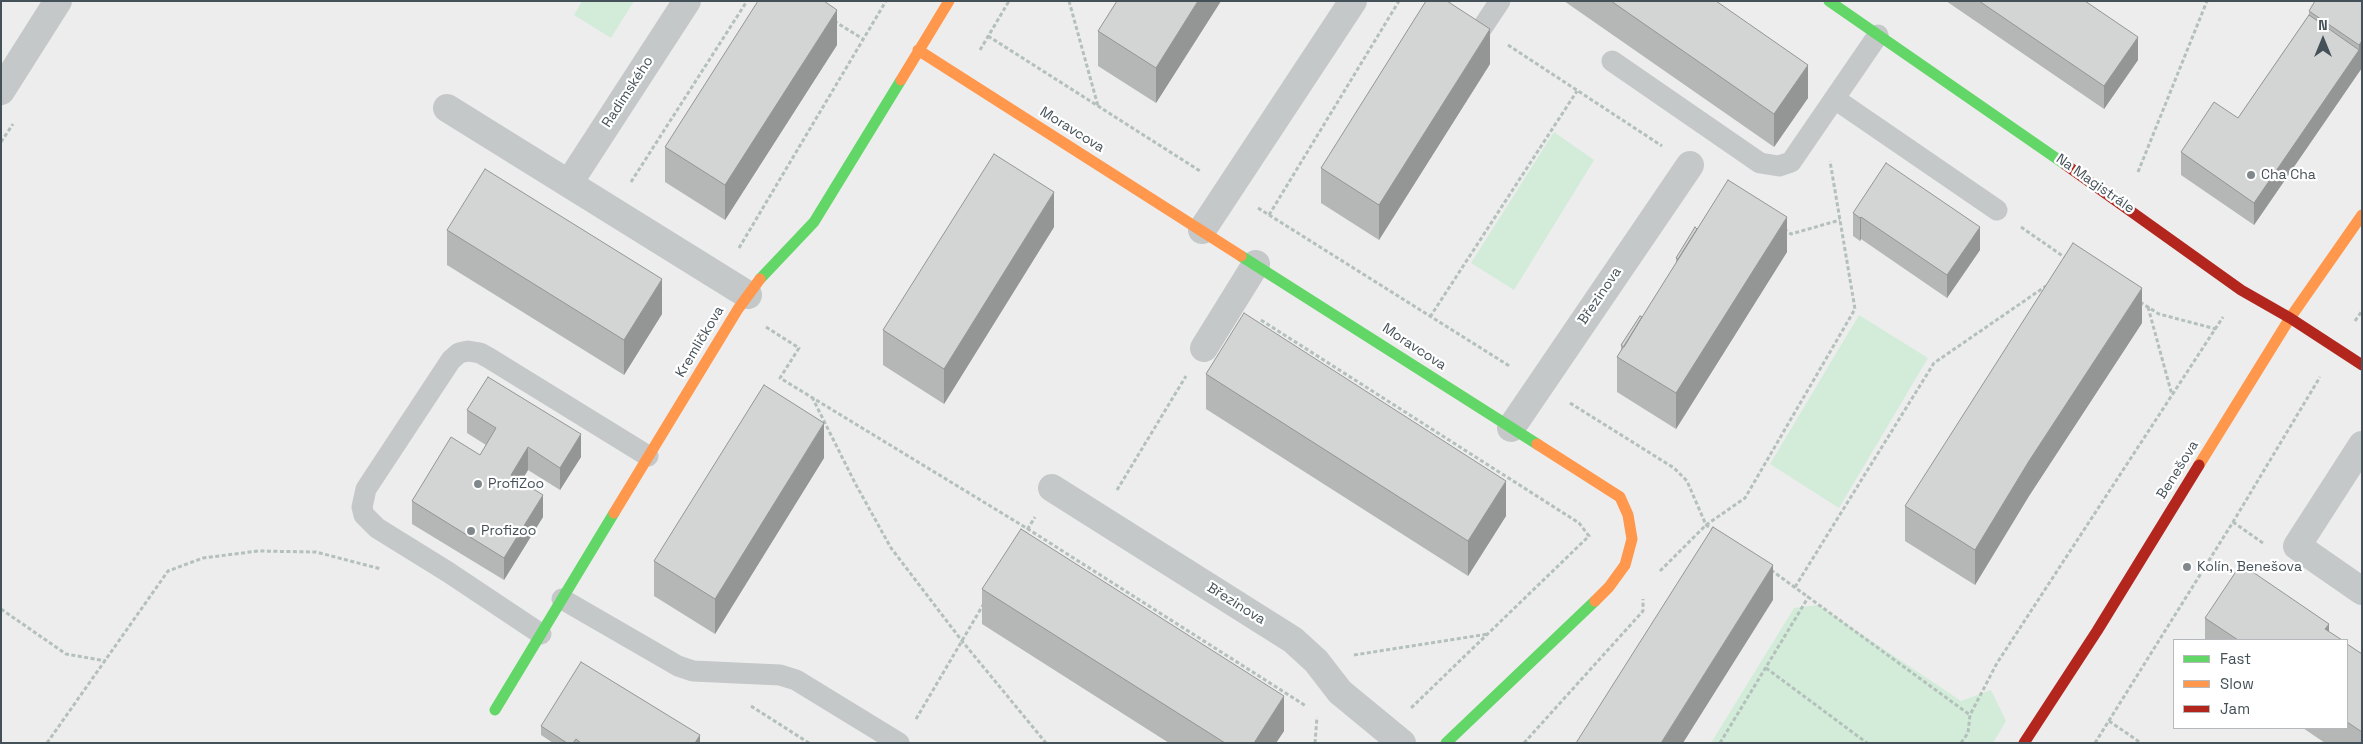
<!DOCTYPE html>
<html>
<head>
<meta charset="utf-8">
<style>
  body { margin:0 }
  #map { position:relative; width:2363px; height:744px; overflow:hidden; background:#ededed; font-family:"Space Grotesk",sans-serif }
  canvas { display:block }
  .frame { position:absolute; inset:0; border:2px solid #455158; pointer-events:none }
  .legend { position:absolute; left:2173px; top:639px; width:175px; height:90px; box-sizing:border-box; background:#fff; border:1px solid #b5b9bc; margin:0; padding:6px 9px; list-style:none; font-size:15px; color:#455158 }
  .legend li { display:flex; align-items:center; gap:10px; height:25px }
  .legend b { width:25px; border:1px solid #b5b9bc }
  .north { position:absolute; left:2298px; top:15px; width:50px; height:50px; -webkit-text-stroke:4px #fff; paint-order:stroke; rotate:0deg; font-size:14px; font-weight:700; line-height:20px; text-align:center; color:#455158 }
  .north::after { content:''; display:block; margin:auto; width:18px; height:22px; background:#455158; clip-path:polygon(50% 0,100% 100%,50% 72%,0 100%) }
</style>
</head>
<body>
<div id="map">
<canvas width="2363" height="744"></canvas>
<div class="frame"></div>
<ul class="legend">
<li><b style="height:6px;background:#63d668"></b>Fast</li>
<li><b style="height:6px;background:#ff974d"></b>Slow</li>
<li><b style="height:6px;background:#b3261e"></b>Jam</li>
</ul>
<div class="north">N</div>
</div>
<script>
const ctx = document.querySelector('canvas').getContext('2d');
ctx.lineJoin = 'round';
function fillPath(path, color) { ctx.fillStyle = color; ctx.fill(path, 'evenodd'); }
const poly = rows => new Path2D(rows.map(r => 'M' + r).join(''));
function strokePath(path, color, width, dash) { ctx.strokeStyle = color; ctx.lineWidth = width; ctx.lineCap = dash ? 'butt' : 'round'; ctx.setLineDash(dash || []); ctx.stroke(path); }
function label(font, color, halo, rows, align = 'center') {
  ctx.font = font + ' "Space Grotesk",sans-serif'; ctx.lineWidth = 4.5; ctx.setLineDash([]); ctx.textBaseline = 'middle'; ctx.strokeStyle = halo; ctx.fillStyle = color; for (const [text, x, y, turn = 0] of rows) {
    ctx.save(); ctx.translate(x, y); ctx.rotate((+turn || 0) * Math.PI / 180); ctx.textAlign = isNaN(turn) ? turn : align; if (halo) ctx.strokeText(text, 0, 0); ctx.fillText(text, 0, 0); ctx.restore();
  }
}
const green = poly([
  [582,1,634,1,611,38,574,15],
  [1554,132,1594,160,1514,290,1471,263],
  [1859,315,1928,358,1839,508,1770,464],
  [1818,605,1961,701,1991,690,2006,721,1993,743,1711,743,1794,608]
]);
const path = poly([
  [1069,1,1098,106],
  [834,21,863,39],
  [988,36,1200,171],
  [1508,45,1662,146],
  [980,50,1009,1],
  [1,142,13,124],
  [2138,172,2207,1],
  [631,182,747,1],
  [1258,208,1511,367],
  [1269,215,1399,1],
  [2021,227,2067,259],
  [1784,229,1791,234,1840,220],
  [739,248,886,1],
  [2140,302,2159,314,2216,329],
  [2148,307,2172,395],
  [1430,317,1577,91],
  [1261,320,1579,523,1589,536,1411,708],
  [2355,321,2362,311],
  [766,327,799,348,780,378,1028,529,1306,706],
  [812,397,855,483,891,548,962,641,1046,743],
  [1570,403,1674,468,1687,481,1706,525,1714,530],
  [1117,490,1186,376],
  [2233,522,2263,543],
  [1024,535,1035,517],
  [1771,570,1970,715],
  [1660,571,1706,525,1745,498,1855,309,1830,161],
  [1795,587,1934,363,2046,286],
  [1,609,66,654,106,661],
  [1354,655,1488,634],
  [1766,668,1867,743],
  [751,706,809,743],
  [916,719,983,605],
  [2109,721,2141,743],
  [47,743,168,571,203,558,258,551,316,552,381,569],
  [1315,743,1317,717],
  [1524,743,1643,611,1643,599],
  [1720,743,1809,596],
  [1961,743,1968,733,1970,715,1997,663,2223,317],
  [2095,743,2233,522,2320,377]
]);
const lane = poly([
  [1482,28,1500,1],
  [1612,61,1760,163,1779,166,1791,162,1878,35],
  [1835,99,1997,210],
  [562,599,678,666,693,671,780,675,796,680,899,743],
  [541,634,448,572,377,528,364,515,362,507,366,489,451,360,459,353,468,351,480,353,489,358,648,456]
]);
const street = poly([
  [1,91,58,1],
  [447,108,748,295],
  [569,183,687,1],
  [1202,230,1353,1],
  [1204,348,1256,264],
  [1511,428,1690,165],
  [2362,445,2297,546,2362,591],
  [1052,488,1293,640,1316,661,1340,692,1402,743]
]);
const fast = poly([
  [1829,1,2066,165],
  [1241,256,1537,444],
  [760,279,814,222,901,80],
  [495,710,614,513],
  [1446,743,1595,601]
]);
const slow = poly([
  [918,50,1241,256],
  [901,80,949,1],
  [1537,444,1620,497,1628,515,1632,539,1625,565,1609,587,1595,601],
  [2199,465,2290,318,2362,215],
  [614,513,738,309,760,279]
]);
const jam = poly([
  [2066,165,2241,290,2290,318,2362,365],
  [2024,743,2097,631,2199,465]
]);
const wall = poly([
  [1221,1,1156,103,1098,66,1098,31],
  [1564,1,1716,1,1808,98,1774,147],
  [1946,1,2085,1,2138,60,2104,109],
  [2362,1,2362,68,2254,225,2181,175,2181,152,2238,118,2309,15,2309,11],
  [837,45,725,220,665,182,665,147],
  [1490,64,1379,240,1321,203,1321,168],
  [1853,213,1980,250,1947,298,1861,239,1860,241,1853,236],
  [1054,227,944,404,883,365,883,330],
  [1697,229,1787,252,1676,429,1617,392,1617,357,1621,351,1621,345,1642,317,1676,263,1676,258],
  [447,230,662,314,624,375,447,265],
  [2142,323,2029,496,1975,585,1905,541,1905,506],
  [1206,374,1506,516,1468,576,1206,409],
  [467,410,581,457,560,490,528,470,522,481,543,517,504,580,412,524,412,501,480,455,486,445,467,433],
  [824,458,715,634,654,596,654,561],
  [982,589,1284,731,1276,743,1169,743,982,624],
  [2205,618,2329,632,2342,640,2205,640],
  [2347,644,2362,654,2362,743,2325,743,2303,728,2347,728],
  [541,726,700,743,553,743,541,735]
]);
const shadedWall = poly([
  [1198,1,1221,1,1156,103,1156,68],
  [837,10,837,45,725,220,725,185],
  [1490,29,1490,64,1379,240,1379,205],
  [2138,37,2138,60,2104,109,2104,86],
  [2362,41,2362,68,2359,72,2359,45],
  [2359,50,2359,72,2254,225,2254,203],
  [1808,65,1808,98,1774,147,1774,114],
  [1054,192,1054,227,944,404,944,369],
  [1787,217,1787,252,1676,429,1676,393],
  [1861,217,1861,239,1860,241,1860,218],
  [1980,227,1980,250,1947,298,1947,275],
  [662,279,662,314,624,375,624,340],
  [2142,288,2142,323,2029,496,1975,585,1975,550,2029,461],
  [824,423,824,458,715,634,715,599],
  [581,434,581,457,560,490,560,468],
  [528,447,528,470,511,497,511,475],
  [1506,481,1506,516,1468,576,1468,541],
  [543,495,543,517,504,580,504,558],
  [1773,565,1773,600,1683,743,1661,743],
  [2329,624,2329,640,2325,629],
  [1284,696,1284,731,1276,743,1254,743],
  [700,735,700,743,695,743]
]);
const building = poly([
  [758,1,824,1,837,10,725,185,665,147,758,1],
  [1117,1,1198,1,1156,68,1098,31,1117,1],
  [1426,1,1447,1,1490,29,1379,205,1321,168,1426,1],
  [1611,1,1716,1,1808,65,1774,114,1611,1],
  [1979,1,2085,1,2138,37,2104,86,1979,1],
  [2315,1,2362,1,2362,41,2359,45,2309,11,2315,1],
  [2309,15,2359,50,2254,203,2181,152,2214,102,2238,118,2309,15],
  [994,154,1054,192,944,369,883,330,994,154],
  [1886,163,1980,227,1947,275,1861,217,1860,218,1853,213,1886,163],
  [485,169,662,279,624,340,447,230,485,169],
  [1728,180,1787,217,1676,393,1617,357,1728,180],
  [1695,227,1697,229,1678,259,1676,258,1695,227],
  [2073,243,2142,288,2029,461,1975,550,1905,506,2073,243],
  [1244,313,1506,481,1468,541,1206,374,1244,313],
  [1640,316,1642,317,1624,347,1621,345,1640,316],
  [488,377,581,434,560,468,528,447,511,475,543,495,504,558,412,501,451,437,480,455,496,428,467,410,488,377],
  [764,385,824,423,715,599,654,561,764,385],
  [1713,527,1773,565,1661,743,1576,743,1713,527],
  [1021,529,1284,696,1254,743,1225,743,982,589,1021,529],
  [2241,564,2329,624,2325,629,2342,640,2238,640,2205,618,2241,564],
  [2347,644,2362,654,2362,732,2347,722,2347,644],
  [581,662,700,735,695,743,581,743,576,739,573,743,567,743,541,726,581,662]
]);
const markers = [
  [2251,175,5,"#80888c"],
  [478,484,5,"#80888c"],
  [471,531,5,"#80888c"],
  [2187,567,5,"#80888c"]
];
const streetNames = [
  ["Radimského",628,92,-57],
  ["Moravcova",1072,130,32],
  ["Na Magistrále",2095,184,35],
  ["Březinova",1600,296,-56],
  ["Kremličkova",700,342,-59],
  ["Moravcova",1414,347,33],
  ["Benešova",2178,470,-58],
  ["Březinova",1236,604,32]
];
const poiNames = [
  ["Cha Cha",2261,175],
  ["ProfiZoo",488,484],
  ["Profizoo",481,531],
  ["Kolín, Benešova",2197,567]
];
fillPath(green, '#d2ecd9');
strokePath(path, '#b4c0bb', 3, [4, 2.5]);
strokePath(lane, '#c4c8c9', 21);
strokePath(street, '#c4c8c9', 28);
strokePath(fast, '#63d668', 11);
strokePath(slow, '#ff974d', 11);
strokePath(jam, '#b3261e', 11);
fillPath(wall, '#b5b7b7');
fillPath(shadedWall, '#949595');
fillPath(building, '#d3d5d5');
strokePath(building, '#949595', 1);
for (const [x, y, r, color] of markers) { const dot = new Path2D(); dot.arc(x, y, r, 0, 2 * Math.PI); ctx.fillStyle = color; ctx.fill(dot); strokePath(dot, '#fff', 2); }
label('14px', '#455158', '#fff', streetNames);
label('14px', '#455158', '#fff', poiNames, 'left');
</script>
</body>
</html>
